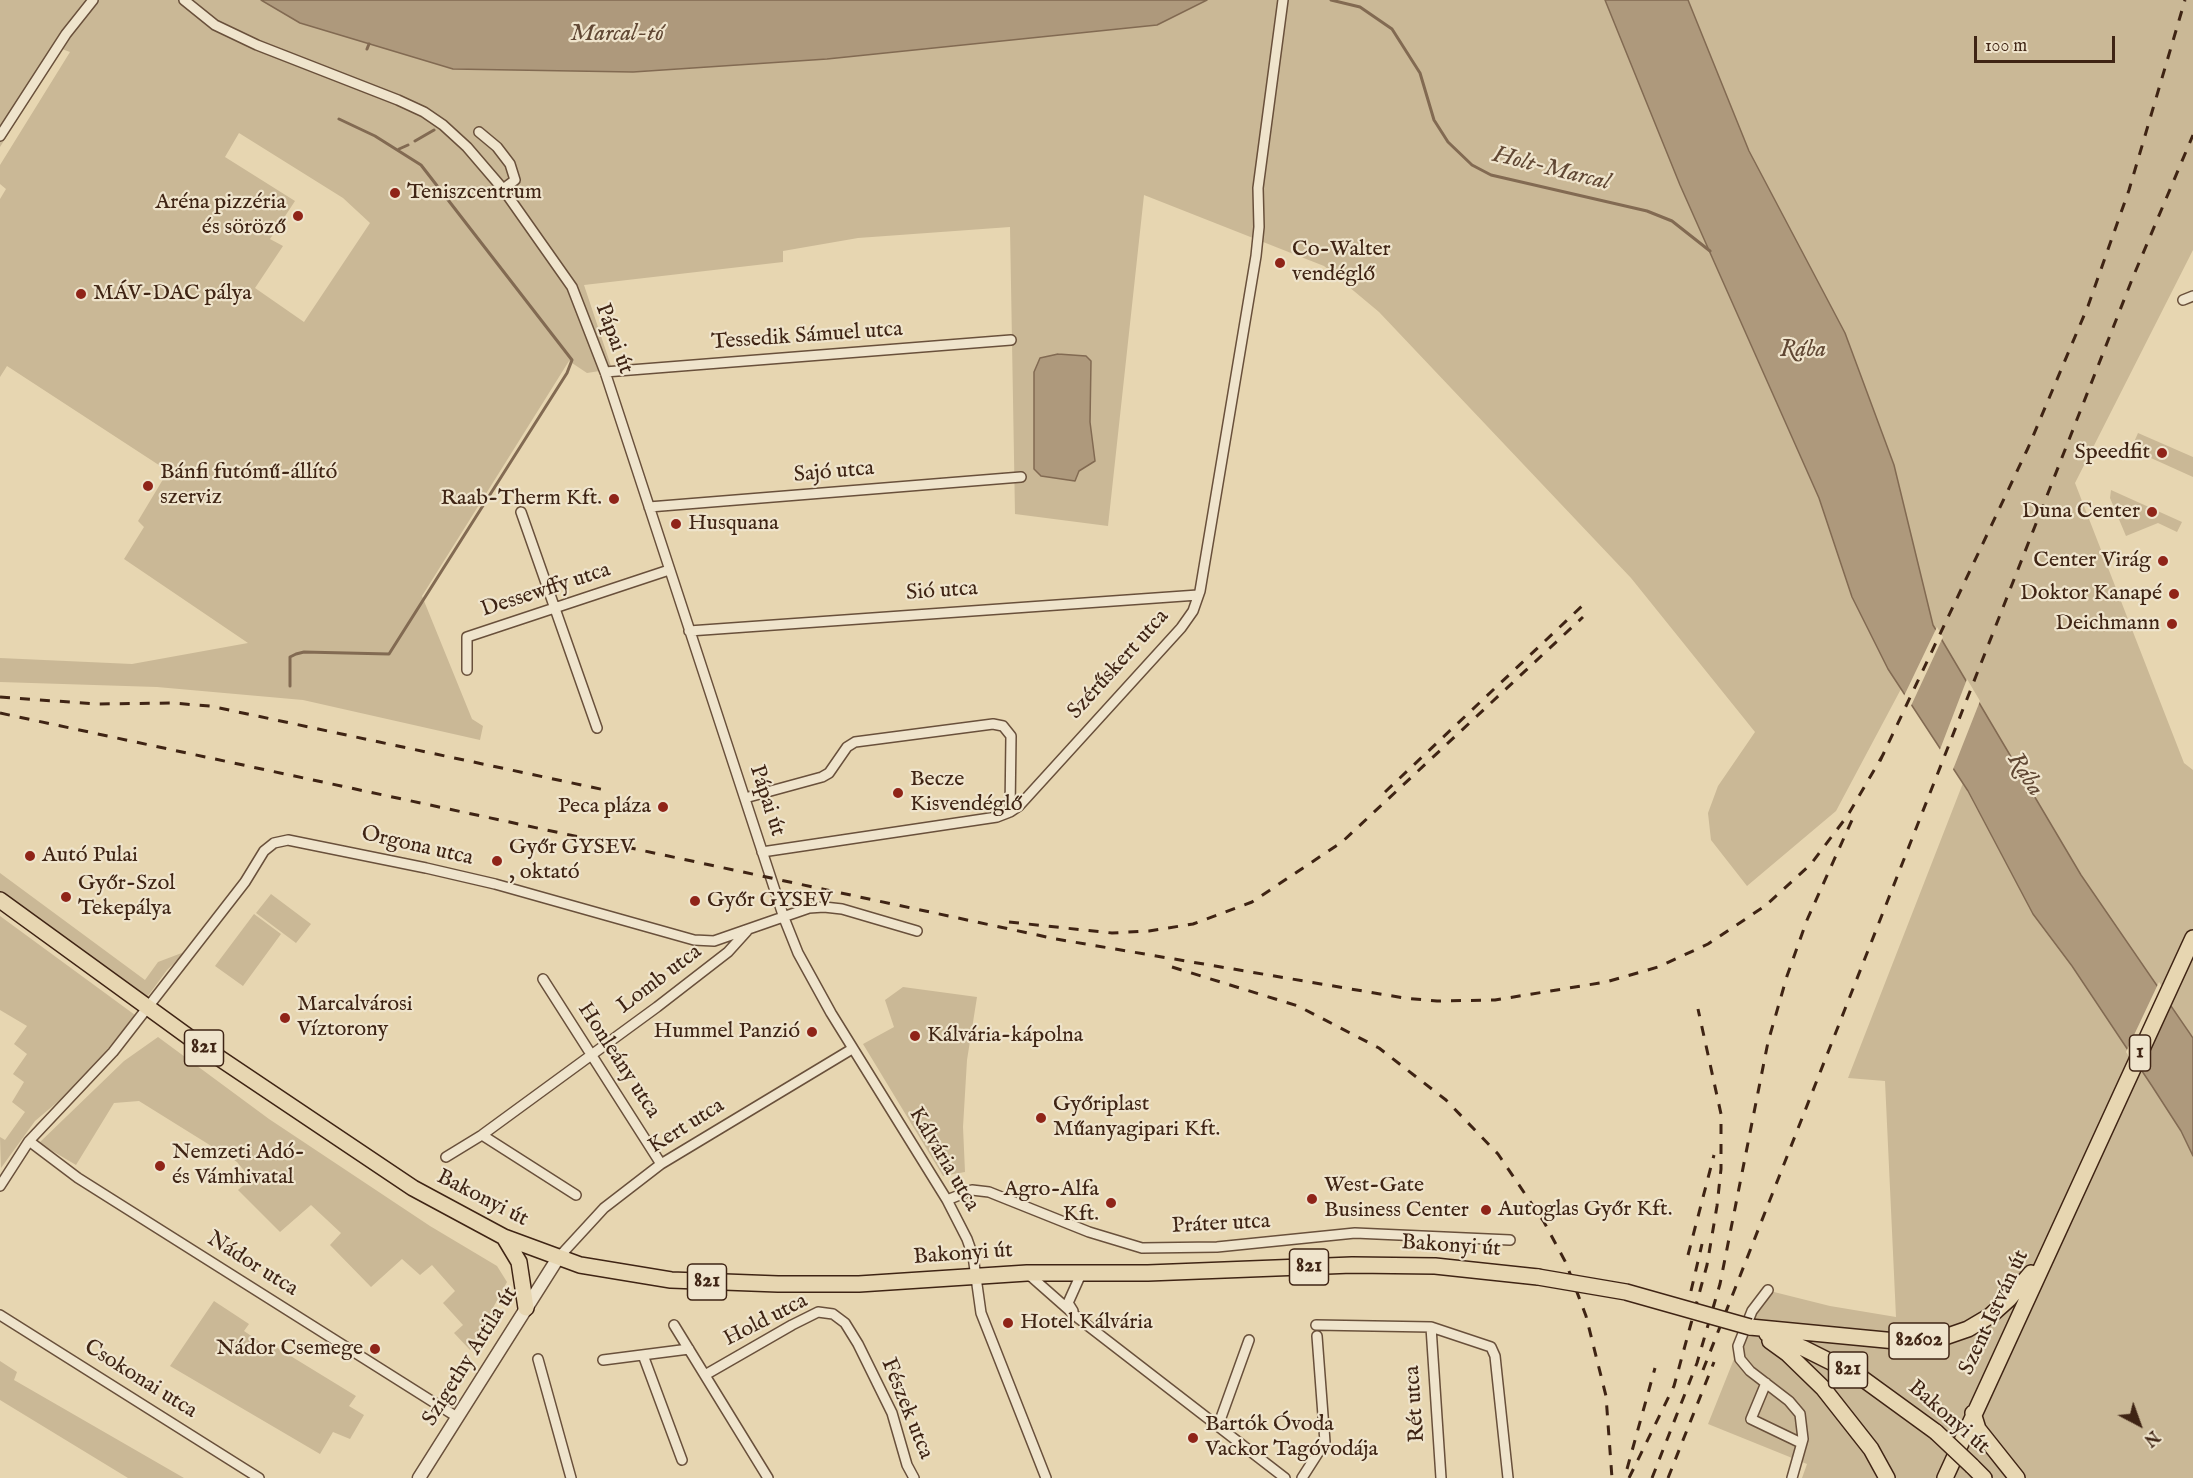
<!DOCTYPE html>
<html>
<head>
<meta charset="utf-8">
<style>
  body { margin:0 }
  #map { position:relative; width:2193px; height:1478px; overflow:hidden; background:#e7d6b1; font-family:"IM FELL English",serif }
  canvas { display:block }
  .north { position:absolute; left:2109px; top:1394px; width:60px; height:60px; -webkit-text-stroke:4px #efe4cc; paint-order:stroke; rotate:139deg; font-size:16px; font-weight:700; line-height:24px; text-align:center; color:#3f2414 }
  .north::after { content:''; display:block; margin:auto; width:21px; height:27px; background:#3f2414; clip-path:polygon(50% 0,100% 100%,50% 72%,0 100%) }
  .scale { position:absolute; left:1974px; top:36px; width:141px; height:27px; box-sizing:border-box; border:3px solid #3f2414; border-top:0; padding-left:8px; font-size:18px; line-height:21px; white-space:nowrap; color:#3f2414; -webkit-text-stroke:4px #efe4cc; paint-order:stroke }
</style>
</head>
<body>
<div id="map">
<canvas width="2193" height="1478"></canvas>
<div class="north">N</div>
<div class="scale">100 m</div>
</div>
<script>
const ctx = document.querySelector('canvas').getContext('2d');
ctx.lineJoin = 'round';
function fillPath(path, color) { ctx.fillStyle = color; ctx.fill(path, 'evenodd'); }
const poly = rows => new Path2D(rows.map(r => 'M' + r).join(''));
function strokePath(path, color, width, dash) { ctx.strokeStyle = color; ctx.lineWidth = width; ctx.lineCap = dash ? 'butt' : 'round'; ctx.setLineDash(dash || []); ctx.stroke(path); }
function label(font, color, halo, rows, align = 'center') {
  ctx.font = font + ' "IM FELL English",serif'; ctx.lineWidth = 4.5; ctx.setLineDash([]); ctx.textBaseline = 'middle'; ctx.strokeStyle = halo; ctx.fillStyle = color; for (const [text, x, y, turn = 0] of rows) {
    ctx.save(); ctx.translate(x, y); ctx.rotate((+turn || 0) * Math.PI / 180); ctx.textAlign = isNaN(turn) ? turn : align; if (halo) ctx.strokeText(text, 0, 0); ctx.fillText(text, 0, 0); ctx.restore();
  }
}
const green = poly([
  [0,0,261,0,300,23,453,69,633,72,827,59,1157,25,1207,0,1605,0,1680,185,1819,498,1852,597,1888,669,1901,689,1836,811,1747,886,1711,840,1708,813,1718,786,1755,732,1631,578,1379,312,1324,266,1144,195,1108,526,1015,514,1010,227,858,238,783,251,783,262,584,285,612,369,587,373,569,361,422,596,472,719,483,726,480,740,303,700,157,687,0,682,0,658,132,664,248,643,124,559,144,527,138,521,168,471,7,366,0,377,0,199,6,189,0,184,0,165,70,52,62,49,0,147],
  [239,133,343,198,370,223,304,322,255,288,283,246,270,239,295,201,225,157],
  [1090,422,1095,461,1079,471,1075,481,1041,476],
  [1688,0,2193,0,2193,250,2075,483,2184,763,2193,770,2193,1038,2081,875,1933,625,1894,465,1845,333,1749,151],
  [2138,433,2193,457,2193,477,2131,449],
  [2111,490,2182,522,2177,532,2158,523,2126,536,2110,498],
  [1963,783,2033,914,2072,966,2152,1086,2181,1131,2193,1156,2193,1478,1802,1478,1807,1464,1708,1424,1762,1289,1830,1306,1896,1317,1885,1081,1848,1078],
  [0,873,145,980,158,962,187,951,167,970,145,1000,0,899],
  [271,894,311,924,296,943,256,913],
  [254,914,281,934,243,986,215,966],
  [0,916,135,1015,80,1083,35,1121,1,1168,0,1137,5,1140,25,1112,12,1102,24,1082,13,1074,27,1054,14,1044,27,1026,0,1010],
  [903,987,977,997,967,1060,963,1127,965,1172,943,1176,863,1044,894,1027,885,1000],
  [158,1037,269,1119,430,1226,497,1266,507,1282,470,1350,454,1333,463,1325,443,1303,455,1291,432,1265,420,1275,402,1259,371,1287,330,1245,341,1233,311,1205,280,1232,238,1190,251,1179,237,1162,139,1101,114,1103,76,1165,39,1143,124,1061],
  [214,1301,249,1324,244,1331,269,1348,271,1344,356,1396,349,1406,364,1415,350,1439,333,1432,320,1454,170,1366],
  [0,1361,17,1372,14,1380,184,1478,128,1478,0,1400]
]);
const water = poly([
  [261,0,1207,0,1157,25,827,59,633,72,453,69,300,23,261,0],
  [1605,0,1688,0,1749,151,1845,333,1894,465,1933,625,2081,875,2193,1038,2193,1156,2181,1131,2152,1086,2072,966,2033,914,1968,791,1888,669,1852,597,1819,498,1680,185,1605,0],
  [1058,354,1086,356,1091,361,1090,422,1095,461,1079,471,1075,481,1041,476,1034,469,1034,372,1040,358,1058,354]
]);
const pier = poly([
  [1937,627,1943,637,1910,708,1903,698],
  [1967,679,1980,701,1952,772,1939,752],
  [2159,982,2173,1002,2139,1072,2126,1052]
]);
const stream = poly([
  [1331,0,1360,7,1392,29,1420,73,1434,120,1448,142,1472,165,1491,175,1647,211,1672,221,1710,251],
  [367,49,369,44],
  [415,141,434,130],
  [399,149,408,145],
  [290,686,290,657,296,654,304,652,389,654,567,373,572,360,421,165,375,136,339,119]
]);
const minor = poly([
  [184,0,215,25,257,45,398,100,424,112,443,125,467,147,503,189,572,287,605,372,784,918,798,953,831,1013,947,1200,967,1239,973,1256,981,1313,1046,1478],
  [479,132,497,147,510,164,515,180,503,189],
  [0,136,66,34,93,0],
  [2183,300,2193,296],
  [605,372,1011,340],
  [649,507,1021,477],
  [521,512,597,728],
  [689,631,1198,595],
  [467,670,467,637,669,570],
  [745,798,822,777,829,773,847,747,855,742,993,724,1003,726,1011,736,1010,812],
  [762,852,997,817,1010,812,1019,806,1181,628,1193,611,1200,591,1256,256,1259,227,1258,188,1283,0],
  [543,979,661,1164],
  [482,1135,576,1195],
  [29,1141,78,1178,457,1417],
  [446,1157,482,1135,657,1007,728,952,747,931],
  [0,1186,29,1141,113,1052,245,882,264,851,274,843,288,840,426,868,495,884,694,940,714,941,809,908,824,907,842,909,917,931],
  [947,1200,972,1190,989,1192,1089,1232,1142,1248,1217,1247,1355,1233,1510,1240],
  [558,1258,604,1208,661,1164,852,1049],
  [1027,1273,1078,1318,1285,1478],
  [1768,1290,1752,1311,1738,1346,1740,1359,1750,1371,1789,1401,1800,1414,1803,1439,1792,1478],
  [1073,1311,1068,1303,1081,1274],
  [0,1315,259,1478],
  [674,1325,768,1478],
  [1316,1325,1431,1327,1491,1347,1495,1356,1508,1478],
  [1431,1327,1441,1478],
  [643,1355,682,1460],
  [538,1359,571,1478],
  [603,1360,689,1349],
  [705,1375,792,1325,818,1312,833,1314,845,1323,858,1344,892,1413,907,1465,914,1478],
  [1766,1383,1751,1419,1801,1443],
  [1218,1426,1249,1340],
  [1302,1478,1325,1442,1317,1336]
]);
const tertiary = poly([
  [419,1478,558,1258]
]);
const primary = poly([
  [0,900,197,1043,413,1188,504,1237,580,1265,671,1280,778,1284,859,1284,1027,1273,1148,1273,1352,1265,1435,1266,1538,1277],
  [504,1237,519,1262,526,1308],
  [1750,1327,1896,1341,1942,1338,1968,1329,1990,1316,2009,1299,2031,1273],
  [1767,1334,1803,1348,1859,1376,1936,1432],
  [1770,1341,1788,1354,1823,1388,1871,1449,1887,1478],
  [1973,1413,1978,1429,2017,1478],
  [1972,1466,1984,1478],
  [1945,1478,2193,938]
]);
const rail = poly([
  [0,697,96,704,172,703,210,706,605,790],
  [0,713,1056,939,1404,998,1437,1001,1495,1000,1606,982,1658,967,1708,944,1765,906,1811,864,1848,815,1884,753],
  [1880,761,2028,448,2088,306,2129,190,2185,0],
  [1385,792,1582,606],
  [1009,922,1112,933,1149,931,1193,924,1252,902,1342,842,1583,617],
  [1172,967,1298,1006,1379,1048,1446,1100,1498,1154,1544,1222,1566,1263,1586,1316,1606,1396,1612,1478],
  [1688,1255,1714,1155],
  [1691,1291,1702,1244],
  [1703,1370,2133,277,2193,135],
  [1627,1469,1655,1368],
  [1629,1478,1674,1386,1707,1265,1717,1206,1721,1169,1721,1114,1698,1009],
  [1652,1478,1697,1363,1720,1284,1768,1042,1787,976,1807,920,1852,820],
  [1668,1478,1714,1362]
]);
const primaryBridge = poly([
  [1538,1277,1626,1292,1750,1327],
  [1936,1432,1972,1466]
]);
const markers = [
  [395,193,6,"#8f2418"],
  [298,216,6,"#8f2418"],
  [1280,263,6,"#8f2418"],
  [81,294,6,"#8f2418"],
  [2162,453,6,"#8f2418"],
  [148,486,6,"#8f2418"],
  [614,499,6,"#8f2418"],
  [2152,512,6,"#8f2418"],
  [676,524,6,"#8f2418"],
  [2163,561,6,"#8f2418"],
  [2174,594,6,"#8f2418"],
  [2172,624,6,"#8f2418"],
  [898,793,6,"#8f2418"],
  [663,807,6,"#8f2418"],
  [30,856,6,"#8f2418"],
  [497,861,6,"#8f2418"],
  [66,897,6,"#8f2418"],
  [695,901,6,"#8f2418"],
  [285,1018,6,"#8f2418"],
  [812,1032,6,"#8f2418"],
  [915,1036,6,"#8f2418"],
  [1041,1118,6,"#8f2418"],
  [160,1166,6,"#8f2418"],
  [1312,1199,6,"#8f2418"],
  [1111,1203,6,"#8f2418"],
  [1486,1210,6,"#8f2418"],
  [1008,1323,6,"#8f2418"],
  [375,1349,6,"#8f2418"],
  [1193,1438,6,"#8f2418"]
];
const shields = [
  [204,1048,39],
  [2140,1053,21],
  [1309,1267,39],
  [707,1282,39],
  [1919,1341,60],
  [1848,1370,39]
];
const shieldNames = [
  ["821",204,1048],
  ["1",2140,1053],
  ["821",1309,1267],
  ["821",707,1282],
  ["82602",1919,1341],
  ["821",1848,1370]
];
const poiNames = [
  ["Teniszcentrum",407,193],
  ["Aréna pizzéria",286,203,"right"],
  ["és söröző",286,228,"right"],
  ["Co-Walter",1292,250],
  ["vendéglő",1292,275],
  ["MÁV-DAC pálya",93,294],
  ["Speedfit",2150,453,"right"],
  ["Bánfi futómű-állító",160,473],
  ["szerviz",160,498],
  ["Raab-Therm Kft.",602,499,"right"],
  ["Duna Center",2140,512,"right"],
  ["Husquana",688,524],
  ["Center Virág",2151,561,"right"],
  ["Doktor Kanapé",2162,594,"right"],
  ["Deichmann",2160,624,"right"],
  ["Becze",910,780],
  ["Kisvendéglő",910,805],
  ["Peca pláza",651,807,"right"],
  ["Győr GYSEV",509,848],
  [", oktató",509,873],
  ["Autó Pulai",42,856],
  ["Győr-Szol",78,884],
  ["Tekepálya",78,909],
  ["Győr GYSEV",707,901],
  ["Marcalvárosi",297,1005],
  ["Víztorony",297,1030],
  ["Hummel Panzió",800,1032,"right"],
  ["Kálvária-kápolna",927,1036],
  ["Győriplast",1053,1105],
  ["Műanyagipari Kft.",1053,1130],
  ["Nemzeti Adó-",172,1153],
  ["és Vámhivatal",172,1178],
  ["West-Gate",1324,1186],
  ["Business Center",1324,1211],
  ["Agro-Alfa",1099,1190,"right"],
  ["Kft.",1099,1215,"right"],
  ["Autoglas Győr Kft.",1498,1210],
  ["Hotel Kálvária",1020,1323],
  ["Nádor Csemege",363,1349,"right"],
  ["Bartók Óvoda",1205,1425],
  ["Vackor Tagóvodája",1205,1450]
];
const streetNames = [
  ["Tessedik Sámuel utca",807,337,-4],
  ["Pápai út",613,339,70],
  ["Sajó utca",834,473,-5],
  ["Dessewffy utca",546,591,-18],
  ["Sió utca",942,592,-4],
  ["Szérűskert utca",1119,665,-48],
  ["Pápai út",766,801,72],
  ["Orgona utca",417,847,13],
  ["Lomb utca",660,980,-37],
  ["Honleány utca",618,1061,57],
  ["Kert utca",687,1127,-32],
  ["Kálvária utca",943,1160,59],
  ["Bakonyi út",482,1199,27],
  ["Práter utca",1221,1225,-3],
  ["Bakonyi út",1451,1247,4],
  ["Bakonyi út",963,1255,-4],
  ["Nádor utca",252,1265,32],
  ["Szent István út",1995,1313,-65],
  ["Hold utca",766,1321,-27],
  ["Szigethy Attila út",471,1357,-58],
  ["Csokonai utca",140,1380,32],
  ["Rét utca",1416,1404,-94],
  ["Fészek utca",906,1409,68],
  ["Bakonyi út",1948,1418,41]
];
const waterNames = [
  ["Marcal-tó",617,35],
  ["Holt-Marcal",1551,170,14],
  ["Rába",1803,351],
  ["Rába",2024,775,58]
];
fillPath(green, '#cab896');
fillPath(water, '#ae997c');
strokePath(water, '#826a52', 1.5);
fillPath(pier, '#e7d6b1');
strokePath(stream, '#826a52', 3);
strokePath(minor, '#69503b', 12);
strokePath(tertiary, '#69503b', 15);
strokePath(primary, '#3f2414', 18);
strokePath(minor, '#efe4cc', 9);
strokePath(tertiary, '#efe4cc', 12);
strokePath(primary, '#e7d6b1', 15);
strokePath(rail, '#3f2414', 3, [10, 10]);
strokePath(primaryBridge, '#3f2414', 18, []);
strokePath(primaryBridge, '#e7d6b1', 15);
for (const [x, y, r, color] of markers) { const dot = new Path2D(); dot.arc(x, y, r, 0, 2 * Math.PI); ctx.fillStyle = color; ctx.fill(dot); strokePath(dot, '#efe4cc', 2); }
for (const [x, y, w] of shields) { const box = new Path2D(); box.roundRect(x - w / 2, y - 18, w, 36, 4.5); ctx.fillStyle = '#efe4cc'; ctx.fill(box); strokePath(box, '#3f2414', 1.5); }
label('bold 21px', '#3f2414', null, shieldNames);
label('22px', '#3f2414', '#efe4cc', poiNames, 'left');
label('22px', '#3f2414', '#efe4cc', streetNames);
label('italic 24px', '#604733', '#efe4cc', waterNames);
</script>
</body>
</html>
